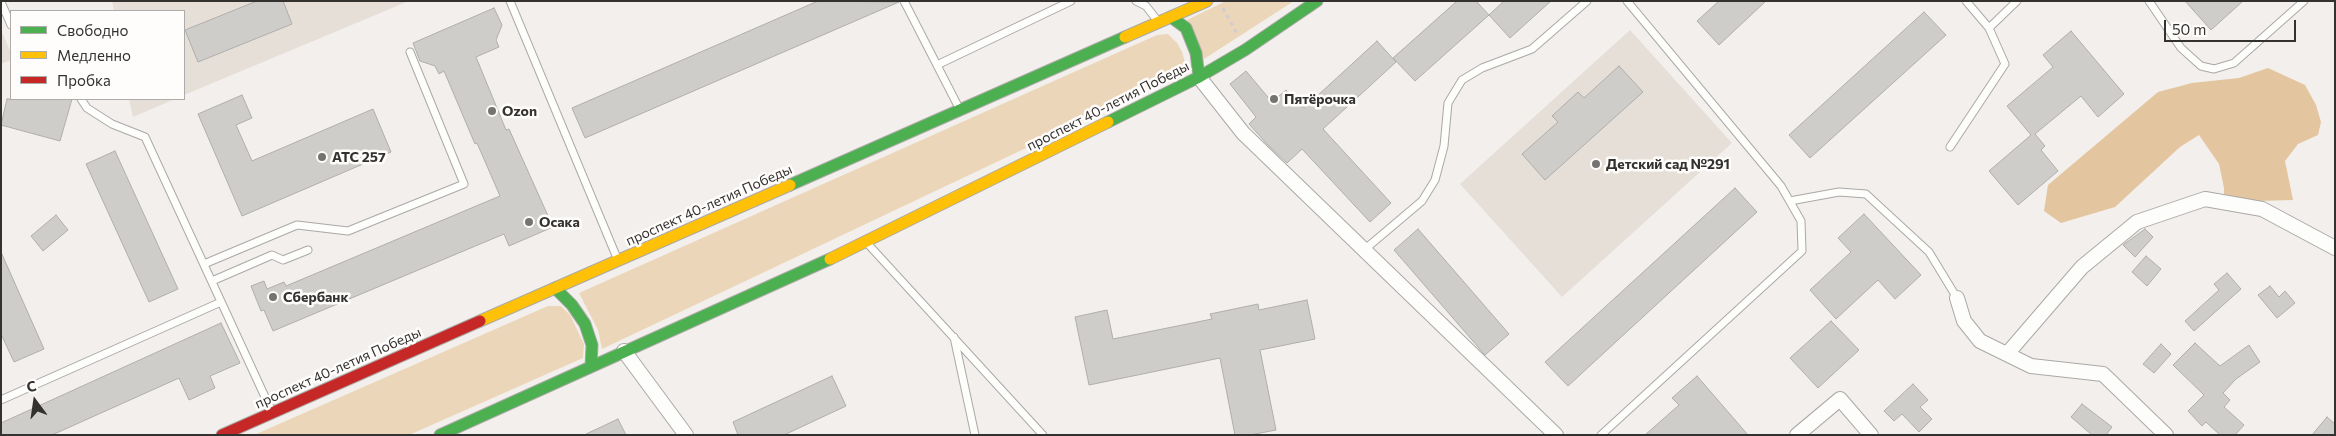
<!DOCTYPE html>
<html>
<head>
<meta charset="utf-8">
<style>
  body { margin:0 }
  #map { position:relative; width:2336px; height:436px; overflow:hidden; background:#f2efec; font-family:Commissioner,sans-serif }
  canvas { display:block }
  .frame { position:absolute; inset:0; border:2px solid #343230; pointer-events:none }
  .legend { position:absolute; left:10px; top:10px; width:175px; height:90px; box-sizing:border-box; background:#fffdfb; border:1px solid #aeacaa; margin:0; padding:6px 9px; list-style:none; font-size:15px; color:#343230 }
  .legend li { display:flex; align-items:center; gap:10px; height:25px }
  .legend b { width:25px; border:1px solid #aeacaa }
  .north { position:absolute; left:10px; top:376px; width:50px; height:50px; -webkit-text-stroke:4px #fffdfb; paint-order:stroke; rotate:346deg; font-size:14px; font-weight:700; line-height:20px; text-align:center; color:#343230 }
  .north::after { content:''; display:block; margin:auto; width:18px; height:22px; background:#343230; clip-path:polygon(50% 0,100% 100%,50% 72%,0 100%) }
  .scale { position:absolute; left:2164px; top:20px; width:132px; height:22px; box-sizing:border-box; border:2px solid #343230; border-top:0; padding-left:6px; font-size:15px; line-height:18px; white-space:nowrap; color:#343230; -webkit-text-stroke:4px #fffdfb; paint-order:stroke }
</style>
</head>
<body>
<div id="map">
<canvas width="2336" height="436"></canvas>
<div class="frame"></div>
<ul class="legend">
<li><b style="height:6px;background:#4caf50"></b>Свободно</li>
<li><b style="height:6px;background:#ffc107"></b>Медленно</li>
<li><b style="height:6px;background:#c62828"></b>Пробка</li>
</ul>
<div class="north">С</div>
<div class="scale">50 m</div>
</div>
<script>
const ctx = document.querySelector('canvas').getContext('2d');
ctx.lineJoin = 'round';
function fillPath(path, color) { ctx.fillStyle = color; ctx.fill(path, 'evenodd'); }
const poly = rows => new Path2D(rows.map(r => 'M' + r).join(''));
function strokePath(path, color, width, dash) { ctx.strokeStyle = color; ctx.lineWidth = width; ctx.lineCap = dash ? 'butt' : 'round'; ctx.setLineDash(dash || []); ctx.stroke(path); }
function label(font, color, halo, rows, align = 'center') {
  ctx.font = font + ' Commissioner,sans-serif'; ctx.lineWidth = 5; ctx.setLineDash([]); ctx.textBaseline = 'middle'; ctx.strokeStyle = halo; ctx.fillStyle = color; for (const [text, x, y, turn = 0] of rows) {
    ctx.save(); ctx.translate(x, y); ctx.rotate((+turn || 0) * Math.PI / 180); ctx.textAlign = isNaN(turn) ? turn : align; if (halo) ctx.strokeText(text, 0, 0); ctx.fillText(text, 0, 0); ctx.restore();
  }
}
const built = poly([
  [112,1,409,1,184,95,184,11,114,11],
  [1,30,11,53,11,60,1,64],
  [1630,30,1732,143,1562,297,1460,184],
  [129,99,175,99,133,117]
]);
const green = poly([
  [1226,1,1294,1,1204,59,1187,20],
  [1168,34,1177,43,1182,52,1186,66,1178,76,602,349,598,330,579,293,1157,35],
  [548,306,561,306,570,315,584,344,583,358,409,435,254,435]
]);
const forest = poly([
  [2268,68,2305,85,2316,105,2321,122,2318,135,2298,144,2285,161,2293,200,2224,202,2224,188,2219,164,2199,135,2180,147,2115,207,2061,223,2044,211,2048,185,2158,92,2192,83,2239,78]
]);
const building = poly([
  [257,1,283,1,292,24,198,62,185,30,257,1],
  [818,1,899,2,585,138,572,108,818,1],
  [1457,1,1476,1,1489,15,1415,81,1393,58,1457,1],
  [1504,1,1551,1,1510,38,1489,15,1504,1],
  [1719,1,1766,1,1719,45,1697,21,1719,1],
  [2185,1,2243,1,2211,30,2185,1],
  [494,8,502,25,496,40,499,47,476,57,506,130,509,129,553,227,509,246,504,234,273,331,264,310,261,311,251,286,264,281,267,289,284,282,286,286,500,196,477,143,475,144,444,71,439,74,435,66,420,61,413,43,494,8],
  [1924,12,1946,35,1810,158,1789,135,1924,12],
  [2071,31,2124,94,2098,117,2081,96,2035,134,2045,146,2041,150,2058,171,2018,205,1989,171,2031,135,2007,106,2053,67,2043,55,2071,31],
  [1377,41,1396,62,1323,129,1391,203,1370,222,1302,149,1287,163,1267,144,1249,124,1256,117,1230,84,1246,71,1272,102,1286,90,1304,108,1377,41],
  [1619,66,1643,92,1545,180,1522,154,1558,122,1552,116,1578,92,1584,98,1619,66],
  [242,95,252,118,236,125,252,161,373,109,391,152,242,216,198,114,242,95],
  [7,99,72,99,60,141,1,125,7,99],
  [115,151,178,289,149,302,86,164,115,151],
  [1735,188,1757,212,1568,386,1545,362,1735,188],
  [1864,214,1921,275,1895,299,1878,280,1836,319,1810,290,1851,252,1838,238,1864,214],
  [56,215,68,230,43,251,31,236,56,215],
  [1418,229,1509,334,1485,355,1394,250,1418,229],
  [2145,229,2153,237,2135,257,2123,245,2145,229],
  [1,252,44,349,14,362,1,334,1,252],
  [2146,256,2161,269,2147,286,2132,272,2146,256],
  [2227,273,2241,289,2194,331,2185,321,2219,290,2214,284,2227,273],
  [2270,286,2279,297,2285,291,2295,303,2277,318,2258,295,2270,286],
  [1307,300,1315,339,1260,350,1276,430,1250,435,1235,435,1220,358,1089,385,1075,317,1107,310,1113,339,1212,319,1210,314,1258,304,1259,310,1307,300],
  [1831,321,1859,350,1818,388,1790,358,1831,321],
  [221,323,240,363,210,376,215,388,189,400,179,378,52,435,1,435,1,423,221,323],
  [2195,343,2220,366,2249,345,2260,362,2236,379,2223,393,2230,400,2224,407,2244,425,2235,435,2220,435,2206,422,2202,426,2188,411,2204,395,2173,365,2195,343],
  [2161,344,2171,354,2154,373,2143,364,2161,344],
  [832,376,846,406,784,435,738,435,733,422,832,376],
  [1697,376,1748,435,1645,435,1679,405,1672,398,1697,376],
  [1913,384,1928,400,1920,407,1932,419,1919,432,1902,414,1894,421,1884,411,1913,384],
  [2082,404,2112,427,2106,435,2092,435,2071,417,2082,404],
  [2327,417,2335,424,2335,435,2312,435,2327,417],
  [618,419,626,435,584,435,618,419]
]);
const path = poly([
  [1223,8,1237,34]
]);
const lane = poly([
  [510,1,617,258],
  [904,1,959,108],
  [1136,1,1146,6,1157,20],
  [2149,1,2181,48,2201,66,2214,69,2234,63,2304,1],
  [1,2,11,25],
  [1989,28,2017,1],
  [937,65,1071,1],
  [81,99,87,108,112,124,145,137,272,412],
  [1950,147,2005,64,1989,28,1966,1],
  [1790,201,1839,192,1866,194,1929,252,1957,298],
  [867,243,1043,435],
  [1364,250,1422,201,1435,180,1444,146,1448,103,1462,80,1482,68,1532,49,1587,1],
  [204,264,297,225,348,231,464,184,410,52],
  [212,281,272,255,283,260,308,250],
  [954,337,975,435],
  [1,400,221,302],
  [1601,435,1802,251,1801,221,1781,186,1627,1]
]);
const street = poly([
  [1199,77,1243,133,1556,435],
  [1957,298,1964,321,1980,341,2031,366,2103,374,2166,435],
  [624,351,686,435],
  [2007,354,2082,267,2137,222,2205,199,2262,209,2335,248],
  [1797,435,1840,399,1871,435]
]);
const fast = poly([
  [1171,17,1186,28,1196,53,1199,77],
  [1108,122,1199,77,1245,50,1317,1],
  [790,185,1125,37],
  [555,288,572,305,585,324,592,345,591,366],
  [440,435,830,259]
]);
const slow = poly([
  [1125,37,1207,1],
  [830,259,1108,122],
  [480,321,790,185]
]);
const jam = poly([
  [222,435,480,321]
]);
const markers = [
  [1274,99,5,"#767472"],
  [492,111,5,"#767472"],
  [322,157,5,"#767472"],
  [1596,164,5,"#767472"],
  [529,222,5,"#767472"],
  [273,297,5,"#767472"]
];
const poiNames = [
  ["Пятёрочка",1284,99],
  ["Ozon",502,111],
  ["АТС 257",332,157],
  ["Детский сад №291",1606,164],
  ["Осака",539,222],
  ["Сбербанк",283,297]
];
const streetNames = [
  ["проспект 40-летия Победы",1108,106,-27],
  ["проспект 40-летия Победы",709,205,-24],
  ["проспект 40-летия Победы",338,368,-24]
];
fillPath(built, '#e5dfd7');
fillPath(green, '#ecd6ba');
fillPath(forest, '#e3c69f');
fillPath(building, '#cfcdca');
strokePath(building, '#b0aeac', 1);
strokePath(lane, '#aba9a7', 9);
strokePath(street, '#aba9a7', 16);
strokePath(fast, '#aba9a7', 13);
strokePath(slow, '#aba9a7', 13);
strokePath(jam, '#aba9a7', 13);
strokePath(path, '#cfcdcd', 3, [4, 4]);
strokePath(lane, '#fdfdfc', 7);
strokePath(street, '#fdfdfc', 14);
strokePath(fast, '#4caf50', 11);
strokePath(slow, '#ffc107', 11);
strokePath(jam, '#c62828', 11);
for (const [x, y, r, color] of markers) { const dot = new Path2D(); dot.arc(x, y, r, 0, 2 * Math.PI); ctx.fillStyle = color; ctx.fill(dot); strokePath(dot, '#fffdfb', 2); }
label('bold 14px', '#343230', '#fffdfb', poiNames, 'left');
label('14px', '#343230', '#fffdfb', streetNames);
</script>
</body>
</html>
